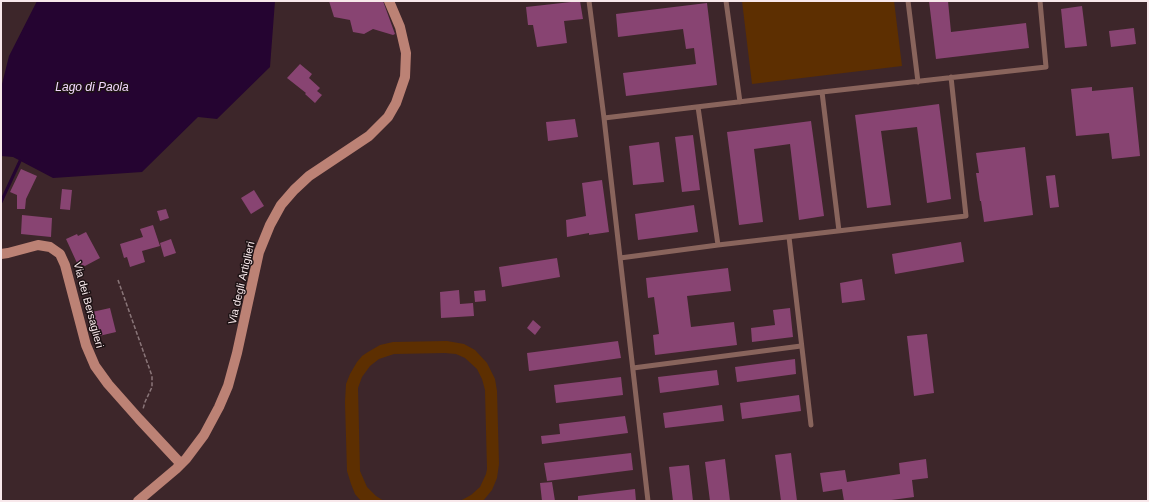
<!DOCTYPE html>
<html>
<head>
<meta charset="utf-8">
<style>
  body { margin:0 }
  #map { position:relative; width:1149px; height:502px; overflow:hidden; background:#3d262a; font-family:Arial,sans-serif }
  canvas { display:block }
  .frame { position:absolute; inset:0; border:2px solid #f8e8eb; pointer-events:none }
</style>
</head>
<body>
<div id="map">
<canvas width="1149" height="502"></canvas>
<div class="frame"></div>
</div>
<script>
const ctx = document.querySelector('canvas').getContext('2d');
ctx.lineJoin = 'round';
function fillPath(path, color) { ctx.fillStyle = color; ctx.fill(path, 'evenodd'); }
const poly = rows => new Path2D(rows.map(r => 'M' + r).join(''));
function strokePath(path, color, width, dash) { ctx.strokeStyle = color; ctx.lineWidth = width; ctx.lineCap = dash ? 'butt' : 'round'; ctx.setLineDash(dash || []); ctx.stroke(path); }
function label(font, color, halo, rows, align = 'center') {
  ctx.font = font + ' Arial,sans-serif'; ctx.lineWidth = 3; ctx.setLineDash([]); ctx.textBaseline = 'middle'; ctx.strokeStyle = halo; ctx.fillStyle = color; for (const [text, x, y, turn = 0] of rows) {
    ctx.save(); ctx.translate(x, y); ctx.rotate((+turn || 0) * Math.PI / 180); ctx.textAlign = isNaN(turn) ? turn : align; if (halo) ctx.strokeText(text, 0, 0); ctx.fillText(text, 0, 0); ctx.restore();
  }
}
const green = poly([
  [742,1,894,1,902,66,752,84],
  [447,341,464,344,475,350,487,363,495,379,497,391,499,464,497,478,492,490,483,501,460,501,471,495,480,487,486,474,487,469,485,390,482,379,477,369,465,358,456,354,445,353,394,354,379,359,370,366,362,377,358,388,360,471,367,487,376,496,384,501,361,501,355,494,351,484,347,471,345,402,346,384,350,374,357,362,362,356,368,352,380,345,393,342]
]);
const water = poly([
  [37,1,275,1,270,67,217,119,198,117,142,172,53,178,13,157,1,156,1,88,9,56]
]);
const stream = poly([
  [1,202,20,161]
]);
const building = poly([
  [329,1,383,1,395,34,393,35,373,29,364,34,353,32,350,20,334,17],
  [580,1,583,19,564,21,567,43,537,47,533,25,528,25,526,7],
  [929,1,948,1,951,32,1026,23,1029,48,936,59],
  [707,3,717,85,626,96,623,73,696,64,694,48,686,49,683,29,618,37,616,14],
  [1082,6,1087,46,1065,48,1061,9],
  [1134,28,1136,44,1111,47,1109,31],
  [300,64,312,74,309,78,320,88,317,91,322,95,315,103,305,94,306,93,287,78],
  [1092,87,1092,91,1133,87,1140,156,1112,159,1109,133,1076,136,1071,89],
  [939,104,951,199,927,203,917,127,881,131,891,205,867,208,855,115],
  [575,119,578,137,548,141,546,122],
  [811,121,824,216,799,220,790,144,754,149,763,222,739,225,727,132],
  [693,135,700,190,682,192,675,137],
  [659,142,664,182,633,185,629,146],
  [1025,147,1033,215,984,222,981,201,980,201,976,173,979,173,976,153],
  [21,169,37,176,26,199,25,209,17,209,17,195,10,192],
  [1055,175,1059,207,1050,208,1046,176],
  [602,180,609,232,589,235,589,233,567,237,566,220,586,216,582,183],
  [62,189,72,190,70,210,60,209],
  [254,190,264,206,251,214,241,198],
  [694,205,698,232,638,240,635,214],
  [166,209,169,218,160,221,157,211],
  [22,215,52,218,51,237,21,234],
  [153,225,160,246,142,251,145,262,130,267,127,257,124,258,120,244,143,237,140,229],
  [86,232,100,258,85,266,77,263,66,239,77,234,78,236],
  [171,239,176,253,164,257,160,243],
  [961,242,964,262,895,274,892,254],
  [557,258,560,277,502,287,499,267],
  [728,268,731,291,687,296,691,327,734,322,737,345,655,355,653,335,659,334,654,297,648,298,646,278],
  [862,279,865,300,842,303,840,283],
  [459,290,460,304,473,303,474,316,441,318,440,292],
  [485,290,486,301,475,302,474,291],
  [110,308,116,332,99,336,97,327,95,328,92,312],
  [790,308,793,337,752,342,751,328,775,325,773,310],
  [533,320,541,327,535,335,527,328],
  [927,334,934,393,914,396,907,336],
  [618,341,621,358,529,371,527,353],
  [795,359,796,374,737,382,735,367],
  [717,370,719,385,660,393,658,377],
  [621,377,623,395,556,403,554,385],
  [799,395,801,411,742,419,740,403],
  [722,405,724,421,665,428,663,413],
  [625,416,628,433,542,444,541,436,560,434,559,424],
  [631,453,633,470,547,481,544,463],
  [791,453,797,501,781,501,775,455],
  [725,459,730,501,710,501,705,462],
  [926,459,928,478,912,480,914,497,884,501,844,501,842,489,823,492,820,473,845,470,847,482,900,474,899,463],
  [689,465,693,501,673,501,669,467],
  [552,482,555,501,542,501,540,483],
  [635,489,636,501,578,501,578,496]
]);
const path = poly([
  [118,280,152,376,152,387,145,402,143,409]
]);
const lane = poly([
  [589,1,604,118,648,501],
  [726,1,740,102],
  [908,1,918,82],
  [822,92,839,231],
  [698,107,718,245],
  [604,118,822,92,1046,67,1040,1],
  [789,237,811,425],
  [620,258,718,245,966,216,951,77],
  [633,368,801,346]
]);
const secondary = poly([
  [1,254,8,253,38,245,50,247,60,254,65,265,86,345,95,366,108,384,139,419,181,464],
  [138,501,176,469,186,459,204,435,219,407,228,386,237,353,259,252,270,225,281,205,294,190,309,176,369,136,388,117,396,103,405,77,406,53,400,27,389,1]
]);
const streetNames = [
  ["Via degli Artiglieri",242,283,-77],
  ["Via dei Bersaglieri",88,305,75]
];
const waterNames = [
  ["Lago di Paola",92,88]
];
fillPath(green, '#5d2f01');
fillPath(water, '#250431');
strokePath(stream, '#250431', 3);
fillPath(building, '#884472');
strokePath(path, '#8a7679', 1.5, [4, 2]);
strokePath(lane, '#89645c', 5);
strokePath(secondary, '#bc8275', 10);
label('11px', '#f8e8eb', '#1d1214', streetNames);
label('italic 12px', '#f3d9fe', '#1d1214', waterNames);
</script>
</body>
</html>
